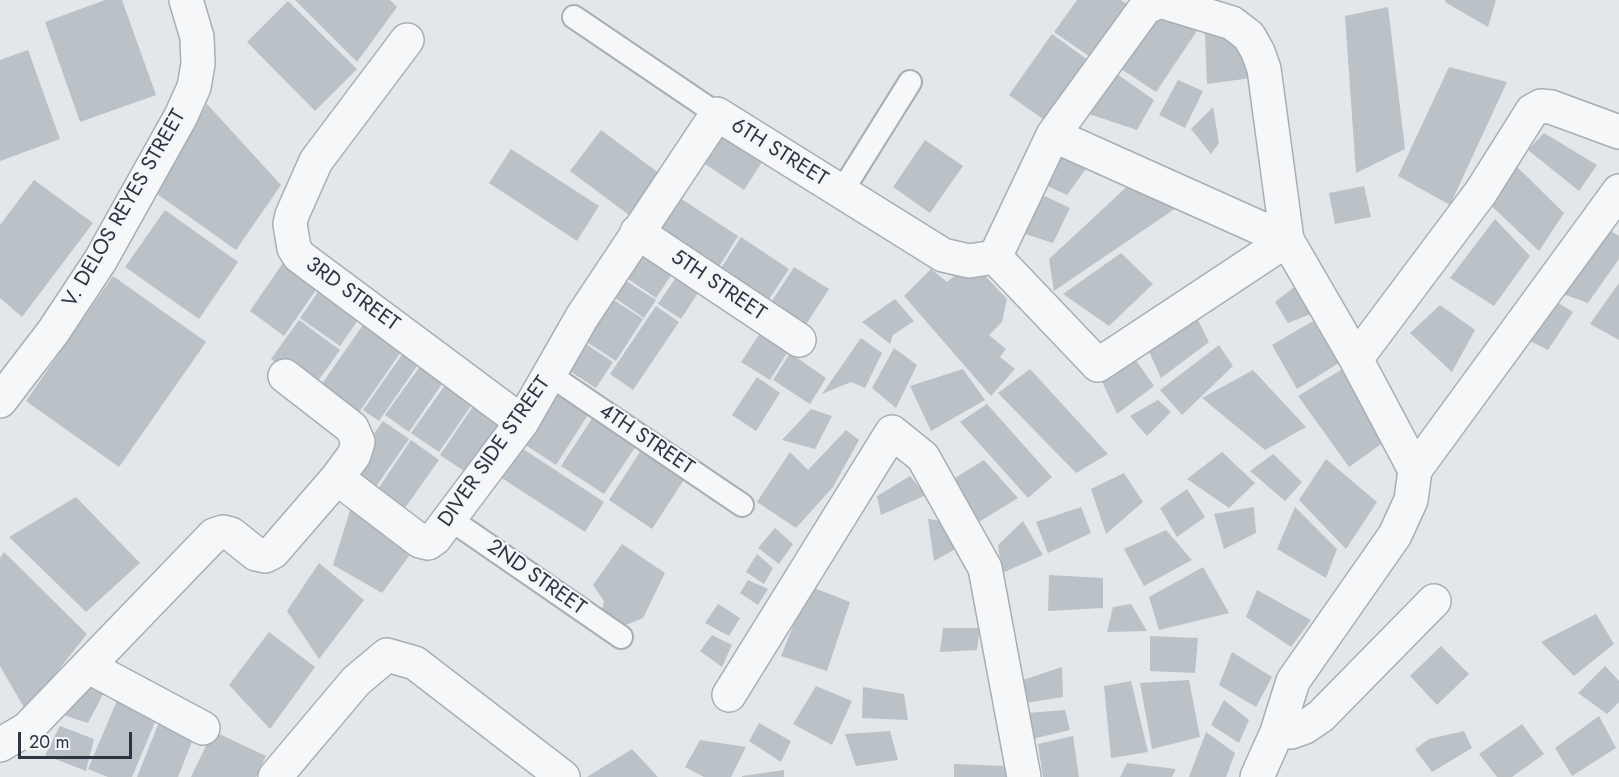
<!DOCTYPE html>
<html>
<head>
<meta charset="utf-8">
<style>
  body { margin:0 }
  #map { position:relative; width:1619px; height:777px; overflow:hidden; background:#e3e7ea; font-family:Jost,sans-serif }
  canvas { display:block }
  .scale { position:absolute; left:18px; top:732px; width:114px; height:27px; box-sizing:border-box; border:3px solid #2b3642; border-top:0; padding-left:8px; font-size:18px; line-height:21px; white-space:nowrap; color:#2b3642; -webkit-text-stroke:4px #f3f5f8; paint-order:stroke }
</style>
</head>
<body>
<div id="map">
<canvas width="1619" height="777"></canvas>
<div class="scale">20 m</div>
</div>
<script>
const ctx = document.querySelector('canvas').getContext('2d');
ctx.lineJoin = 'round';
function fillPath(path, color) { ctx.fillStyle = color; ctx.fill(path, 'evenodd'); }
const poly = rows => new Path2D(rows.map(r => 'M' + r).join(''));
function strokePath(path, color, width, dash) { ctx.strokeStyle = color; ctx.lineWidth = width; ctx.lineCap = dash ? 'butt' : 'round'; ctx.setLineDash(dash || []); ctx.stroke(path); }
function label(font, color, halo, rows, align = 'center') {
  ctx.font = font + ' Jost,sans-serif'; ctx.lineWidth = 4.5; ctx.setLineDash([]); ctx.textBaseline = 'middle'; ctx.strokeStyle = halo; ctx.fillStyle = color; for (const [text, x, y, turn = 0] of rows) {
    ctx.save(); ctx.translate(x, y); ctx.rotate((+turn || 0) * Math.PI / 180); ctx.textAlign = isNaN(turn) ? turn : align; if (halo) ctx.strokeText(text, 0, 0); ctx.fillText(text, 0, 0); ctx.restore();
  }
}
const building = poly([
  [105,0,122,0,156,95,80,122,45,22],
  [295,0,390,0,397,7,357,62],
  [1077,0,1121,0,1136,11,1099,63,1054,32],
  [1445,0,1496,0,1488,27,1445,2],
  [288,1,357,69,315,111,247,42],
  [1163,2,1205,19,1156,92,1115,65],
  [1388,7,1405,149,1356,173,1345,16],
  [1205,32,1235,38,1251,78,1207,84],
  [1052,34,1092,63,1050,124,1009,95],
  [28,50,60,139,0,161,0,60],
  [1449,67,1507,82,1450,205,1398,176],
  [1110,69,1154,100,1137,130,1086,113],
  [1178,80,1203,91,1185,128,1159,115],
  [207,104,281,185,236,250,157,194],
  [1213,107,1219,143,1211,154,1191,129],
  [601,130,660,174,629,215,570,171],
  [727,130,766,156,744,190,705,164],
  [1544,133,1597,165,1579,191,1528,150],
  [925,140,963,166,930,213,893,187],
  [1057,147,1091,162,1067,195,1039,182],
  [511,149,599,206,577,241,489,183],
  [1507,157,1564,213,1539,251,1480,195],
  [34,180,93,223,22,317,0,298,0,225],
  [1133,181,1179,206,1054,291,1049,259],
  [1364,186,1371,217,1335,224,1329,193],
  [1036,192,1070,208,1053,243,1022,233],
  [680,198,738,236,712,278,652,240],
  [165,210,238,262,199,319,125,267],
  [1495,219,1530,256,1494,306,1450,278],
  [1598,223,1619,236,1619,259,1588,303,1552,290],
  [741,237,789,269,762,310,714,279],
  [647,244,678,265,656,298,625,277],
  [1121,253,1153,284,1109,326,1063,294],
  [285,260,320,284,284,336,250,311],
  [972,262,1007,299,1002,322,989,335,1006,349,1000,357,1015,369,991,396,904,296,931,269,947,282],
  [685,264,707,279,681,319,658,304],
  [794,267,829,289,803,329,768,307],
  [113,276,206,342,119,467,26,401],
  [623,279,656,300,644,318,612,296],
  [1302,281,1319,311,1288,323,1275,302],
  [1619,283,1619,340,1590,324],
  [320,289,360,317,340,346,300,318],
  [1547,296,1573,312,1548,350,1522,337],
  [609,297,643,319,616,361,582,339],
  [895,299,914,321,893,335,890,344,862,322],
  [1440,305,1475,330,1452,372,1410,333],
  [656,306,679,322,633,390,610,374],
  [1195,314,1209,342,1161,378,1147,347],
  [299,320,340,350,313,388,271,359],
  [768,321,796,339,770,380,741,362],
  [1313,321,1339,363,1297,389,1272,345],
  [365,322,403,349,355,418,317,391],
  [861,338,882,353,865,388,851,382,822,394],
  [583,342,613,362,596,388,565,368],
  [1219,345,1233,366,1182,415,1160,390],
  [894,348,917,365,896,408,872,388],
  [404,352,419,363,379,421,363,410],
  [790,353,826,378,810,404,773,380],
  [1133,356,1154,386,1117,414,1099,375],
  [421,365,444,381,409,432,385,415],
  [1349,365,1390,438,1349,467,1298,396],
  [963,369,985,400,931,431,910,386],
  [1030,369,1108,454,1076,473,998,393],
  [1253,370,1306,427,1265,450,1202,398],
  [757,377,780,393,756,431,732,415],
  [448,381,475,400,439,452,411,433],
  [553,385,591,410,556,465,518,440],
  [1158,400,1171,412,1147,436,1130,416],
  [476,402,503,422,467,473,440,455],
  [987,404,1052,477,1028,498,960,422],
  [811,409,832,416,815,449,782,440],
  [593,417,636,446,604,494,561,466],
  [383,421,409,439,375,488,349,469],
  [846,430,859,440,833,487,796,528,757,502,790,452,808,470],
  [411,440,439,460,405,508,378,489],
  [514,443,604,502,585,532,494,473],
  [645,444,689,472,652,529,609,500],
  [1222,452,1255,483,1229,508,1187,479],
  [1273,454,1302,482,1285,501,1250,471],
  [1326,459,1377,502,1346,549,1299,500],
  [984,460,1018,498,977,523,955,478],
  [1124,473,1143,502,1106,534,1091,489],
  [910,476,926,495,881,515,877,496],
  [1187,489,1205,517,1177,537,1160,508],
  [76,497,140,563,86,612,9,537],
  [352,504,414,549,382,593,333,565],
  [1081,507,1091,533,1048,553,1036,522],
  [1254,507,1256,533,1224,549,1214,514],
  [1295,507,1337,549,1326,578,1277,549],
  [928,519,943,521,959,547,934,561],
  [1023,521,1043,555,1002,573,998,545],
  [775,528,793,544,779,564,758,548],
  [1166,530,1192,560,1144,586,1124,549],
  [622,544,665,573,643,618,621,627,601,613,604,601,593,585],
  [4,552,87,634,26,711,0,666,0,558],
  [757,554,773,568,764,584,746,572],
  [319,563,364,600,319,659,287,611],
  [1203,567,1229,613,1159,630,1149,597],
  [1049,575,1103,578,1103,608,1048,611],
  [748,580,768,589,758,605,740,593],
  [809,586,850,602,827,671,781,656],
  [1257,590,1311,620,1291,647,1246,617],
  [718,604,740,618,729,636,705,623],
  [1131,604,1147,631,1107,632,1113,607],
  [1596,614,1614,644,1574,676,1541,642],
  [943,628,980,628,977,650,940,652],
  [269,632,315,667,270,729,229,685],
  [712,635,732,645,722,667,700,651],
  [1150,636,1198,638,1195,673,1150,671],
  [1441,646,1469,674,1437,705,1410,676],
  [1232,652,1272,677,1256,707,1219,685],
  [1605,666,1619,681,1619,702,1607,714,1578,693],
  [1062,667,1063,697,1026,703,1023,680],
  [94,679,109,683,88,723,60,714],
  [1189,680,1200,737,1152,749,1140,683],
  [1131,681,1148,752,1111,758,1104,686],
  [816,686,852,701,832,745,793,724],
  [863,687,904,694,908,720,862,718],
  [121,691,161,708,132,777,108,777,88,769],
  [1224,700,1249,720,1239,743,1211,725],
  [1065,710,1070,730,1032,739,1027,713],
  [162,715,197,729,178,777,137,777],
  [1599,716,1616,748,1572,776,1555,748],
  [759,723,791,741,781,762,749,741],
  [1522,724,1544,754,1512,777,1497,777,1479,754],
  [60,726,94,739,86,771,45,755],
  [213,731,266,756,256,777,191,777],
  [890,731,898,760,856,766,845,734],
  [1464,731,1472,748,1432,772,1415,749,1429,739],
  [1206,732,1235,753,1226,777,1189,777],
  [1073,736,1079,777,1043,777,1038,744],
  [700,740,746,747,731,777,704,777,685,767],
  [632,749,658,777,587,777],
  [1127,763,1176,769,1172,777,1120,777],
  [954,764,1005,766,1006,777,954,777],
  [784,770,784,777,742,777,742,776]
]);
const service = poly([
  [574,17,717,114],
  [842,191,910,82],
  [550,375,742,505],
  [450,519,621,637]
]);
const minor = poly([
  [407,40,316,161,292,215,290,224,294,248,299,256,522,422],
  [1053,135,1287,240],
  [637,232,799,340],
  [995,257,1053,135,1145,8,1160,1,1232,23,1249,36,1258,52,1264,69,1287,240,1356,359,1415,470],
  [995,257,1098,365,1287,240],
  [1356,359,1481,192,1532,111,1541,106,1551,107,1619,132],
  [0,401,53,332,100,261,181,116,194,87,198,64,197,37,186,0],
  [337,478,420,541,428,543,435,538,522,422,582,317,717,114,943,255,969,261,995,257],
  [89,667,203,728],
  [729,695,892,432,923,457,985,568,1024,777],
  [1277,732,1291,732,1305,727,1321,716,1434,601],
  [0,745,27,729,214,535,223,532,231,534,256,554,265,556,273,552,337,478,354,455,358,442,352,428,285,376],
  [275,777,356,681,387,655,415,663,563,777],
  [1257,777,1277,732,1293,681,1395,535,1411,500,1415,470,1619,191]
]);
const streetNames = [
  ["6TH STREET",779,153,32],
  ["V. DELOS REYES STREET",125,209,-60],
  ["5TH STREET",718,286,34],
  ["3RD STREET",352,295,36],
  ["4TH STREET",646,440,34],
  ["DIVER SIDE STREET",495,452,-55],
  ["2ND STREET",536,578,35]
];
fillPath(building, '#bac1c7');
strokePath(service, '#a8aeb4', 26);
strokePath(minor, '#a8aeb4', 36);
strokePath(service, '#f6f7f9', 22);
strokePath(minor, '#f6f7f9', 33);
label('21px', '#2b3642', '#f3f5f8', streetNames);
</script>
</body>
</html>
